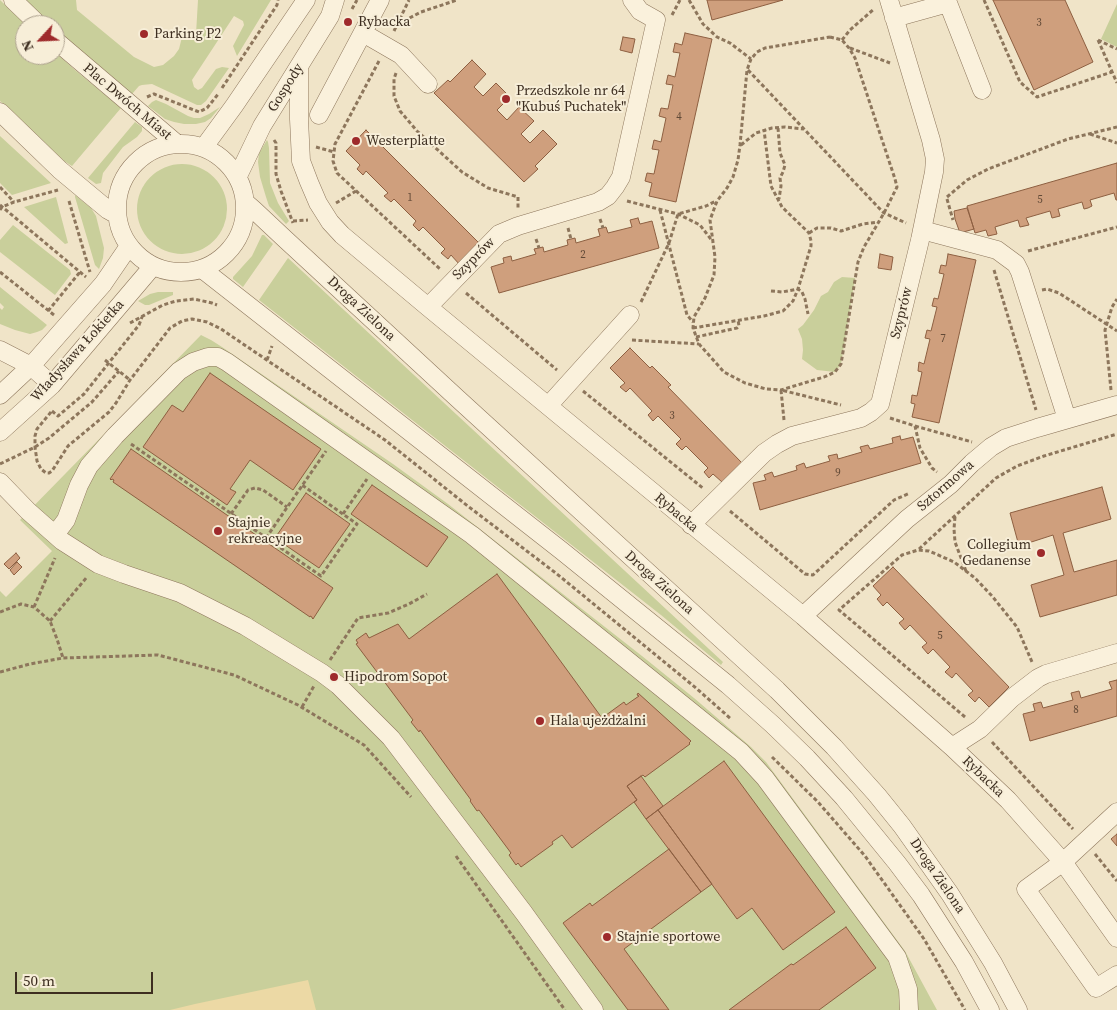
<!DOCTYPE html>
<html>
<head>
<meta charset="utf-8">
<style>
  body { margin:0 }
  #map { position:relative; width:1117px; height:1010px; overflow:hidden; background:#f0e4c8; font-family:"Source Serif 4",serif }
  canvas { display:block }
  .north { position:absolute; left:15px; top:15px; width:50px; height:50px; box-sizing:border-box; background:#f7eed8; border:1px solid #ada18e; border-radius:50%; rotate:245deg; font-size:14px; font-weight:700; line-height:20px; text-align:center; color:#3d2e20 }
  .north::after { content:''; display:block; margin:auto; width:18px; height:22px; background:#9e2a2b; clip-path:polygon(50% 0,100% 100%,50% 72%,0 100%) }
  .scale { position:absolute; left:15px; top:972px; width:138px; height:22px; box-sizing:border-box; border:2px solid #3d2e20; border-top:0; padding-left:6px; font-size:15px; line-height:18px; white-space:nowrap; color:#3d2e20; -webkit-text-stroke:4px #f7eed8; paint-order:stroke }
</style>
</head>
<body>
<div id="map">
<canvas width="1117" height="1010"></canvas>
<div class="north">N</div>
<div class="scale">50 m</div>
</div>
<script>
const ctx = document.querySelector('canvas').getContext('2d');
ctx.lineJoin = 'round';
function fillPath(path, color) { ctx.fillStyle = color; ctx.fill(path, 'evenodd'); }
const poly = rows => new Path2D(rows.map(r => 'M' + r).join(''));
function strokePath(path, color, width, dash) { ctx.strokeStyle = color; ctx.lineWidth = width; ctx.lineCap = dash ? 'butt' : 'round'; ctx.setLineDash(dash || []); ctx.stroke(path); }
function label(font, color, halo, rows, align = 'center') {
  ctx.font = font + ' "Source Serif 4",serif'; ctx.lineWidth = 4; ctx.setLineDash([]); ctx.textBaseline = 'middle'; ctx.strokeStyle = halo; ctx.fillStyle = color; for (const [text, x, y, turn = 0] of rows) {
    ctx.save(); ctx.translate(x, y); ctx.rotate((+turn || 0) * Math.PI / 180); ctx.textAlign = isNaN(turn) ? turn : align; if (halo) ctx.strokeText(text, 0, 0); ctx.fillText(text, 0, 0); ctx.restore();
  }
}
const green = poly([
  [0,0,26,25,25,25,25,55,55,55,55,52,75,70,121,108,72,166,64,161,0,101],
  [24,0,76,0,77,10,134,57,154,67,163,65,174,56,179,49,183,33,196,34,198,0,271,0,237,56,233,46,244,25,243,21,234,16,192,80,194,87,198,90,202,88,216,69,222,67,229,68,206,101,201,105,197,105,152,84,142,85,139,86,132,94,55,30,55,25,49,25],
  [1117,4,1117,47,1101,39],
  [156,100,166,104,188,116,194,118,200,118,209,114,220,107,211,118,205,122,196,124,184,124,174,122,165,119,148,106,152,102],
  [135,122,142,127,142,131,137,137,123,147,103,173,101,183,96,184,88,178],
  [0,136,51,183,12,195,0,183],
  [267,140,268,142,269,148,270,183,278,203,289,221,286,224,269,206,266,197,260,177,258,162,259,153],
  '137 209a45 45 0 1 1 90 0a45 45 0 1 1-90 0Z',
  [75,195,91,208,96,216,104,248,103,258,99,269,95,265,75,197],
  [56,197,68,243,65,244,24,207],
  [13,225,70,270,71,274,55,295,0,252,0,240],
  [262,235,264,235,273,244,243,287,233,279,233,277,252,256],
  [288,258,723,662,721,665,661,615,259,300],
  [842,277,855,278,841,364,835,372,817,370,802,359,803,350,802,339,798,329,803,325,814,310,821,296,828,292,834,282],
  [0,287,47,325,42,330,37,332,30,334,15,330,0,324,0,308,2,310,4,307,0,303],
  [158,292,173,292,173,295,149,305,145,305,138,301,150,294],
  [201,335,211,340,222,347,393,464,448,504,642,656,694,698,751,747,766,762,905,951,937,1010,0,1010,0,591,6,597,52,551,20,520]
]);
const sand = poly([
  [308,980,316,1010,170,1010,195,1004]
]);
const building = poly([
  [707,0,783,0,712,20,707,0],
  [993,0,1065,0,1093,62,1034,90,993,0],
  [685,33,712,39,676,202,649,196,652,183,645,181,647,173,654,174,659,150,652,149,654,140,661,142,666,118,659,116,661,108,668,109,673,85,666,84,668,75,675,77,680,53,673,52,674,48,675,43,682,45,685,33],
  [623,37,635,39,632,53,620,50,623,37],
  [472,60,486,74,474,87,483,96,496,83,510,97,497,110,507,120,519,107,534,121,521,134,530,143,543,130,557,144,535,166,538,169,524,182,434,93,448,80,450,82,472,60],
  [366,130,480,244,460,265,451,255,448,259,441,253,445,249,423,227,419,231,413,225,416,221,394,199,391,202,384,196,388,193,366,171,363,175,357,169,360,165,346,151,366,130],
  [1117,163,1117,200,1116,200,1114,193,1090,200,1092,206,1088,208,1084,209,1082,202,1058,209,1060,216,1052,218,1050,211,1026,218,1029,225,1020,227,1018,220,995,227,997,234,988,236,986,230,975,233,967,206,1117,163],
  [967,208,974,229,960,233,955,219,954,211,967,208],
  [638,218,640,224,652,221,659,248,499,293,491,267,504,263,503,258,511,256,512,261,536,254,534,249,543,247,544,252,568,245,567,240,575,238,576,243,600,236,598,229,606,227,608,233,632,227,630,220,638,218],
  [880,254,893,257,891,270,878,268,880,254],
  [948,254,976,260,939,423,912,417,915,404,911,403,912,395,917,396,922,372,918,371,919,362,924,364,930,339,925,338,927,330,931,331,937,307,932,306,934,298,938,299,944,274,939,273,941,265,946,266,948,254],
  [630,348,650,368,652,366,671,385,668,387,742,463,722,482,713,474,709,478,704,472,708,468,686,446,682,450,676,444,681,439,658,416,653,421,648,415,652,411,630,388,626,392,620,387,625,383,610,368,630,348],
  [210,373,321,449,293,490,250,460,230,489,236,492,227,505,143,447,172,405,183,412,210,373],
  [900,436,901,440,913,437,921,463,760,510,753,483,766,480,764,475,772,472,774,477,797,470,796,466,804,463,806,468,830,461,828,456,837,454,838,459,862,452,860,447,868,445,870,449,893,443,892,438,900,436],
  [131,449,333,588,313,619,312,618,312,617,310,616,310,617,113,482,114,480,112,479,111,480,110,479,131,449],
  [372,485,448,537,427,567,351,514,372,485],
  [1102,487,1111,519,1063,533,1074,572,1117,560,1117,595,1040,617,1031,585,1064,575,1053,535,1019,546,1010,513,1102,487],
  [306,493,350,524,319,568,275,538,306,493],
  [16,553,20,558,9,569,4,564,16,553],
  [17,562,22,567,14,575,10,570,17,562],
  [893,567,1009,687,989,707,979,697,975,702,968,695,973,691,956,673,952,678,945,672,950,667,933,649,928,654,922,647,927,643,910,625,905,630,899,623,904,619,887,602,883,606,877,599,881,595,873,586,893,567],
  [497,574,602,718,624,702,626,705,639,696,637,695,638,693,691,741,689,743,690,744,645,777,643,775,627,786,637,800,634,802,572,848,562,835,552,842,553,844,521,867,518,863,516,865,509,855,511,853,479,810,477,811,470,801,471,800,420,730,419,732,411,722,413,720,356,644,358,643,356,640,366,633,369,638,398,624,409,639,497,574],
  [1117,680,1117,716,1030,741,1023,714,1035,711,1033,704,1041,702,1043,708,1073,700,1071,693,1079,691,1081,698,1112,689,1109,682,1117,680],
  [724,761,835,912,783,950,752,908,737,919,658,810,724,761],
  [641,776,663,806,646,819,634,802,637,800,627,786,641,776],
  [658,810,712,884,701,892,646,819,658,810],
  [1117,834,1117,846,1111,839,1117,834],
  [669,849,701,892,624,949,669,1010,628,1010,563,923,590,903,592,906,669,849],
  [846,927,876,968,819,1010,729,1010,791,964,792,964,793,965,846,927]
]);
const path = poly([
  [689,0,703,24,717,37,730,43,751,59],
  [984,0,1020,82,1037,97,1112,72],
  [352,9,357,0],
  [672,15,680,0],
  [398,24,421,12,457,0],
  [394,31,409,0],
  [830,37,842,40,849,48,855,58,895,179,897,187,884,213,864,247,858,262,841,364,835,372,824,377,781,390,766,389,745,383,724,372,699,344,693,328,694,317,705,298,714,275,715,257,710,220,717,201,727,188,733,177,738,160,740,145,747,70,751,59,757,52,765,48,830,37],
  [842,40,850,30,874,9],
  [1098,40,1117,83],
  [1098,40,1117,49],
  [850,48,890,63],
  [379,61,335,144,333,161,337,173,441,270],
  [748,70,878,207,884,213,906,223],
  [396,73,394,79,394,96,400,111,417,131,462,172,488,188,518,197,518,209],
  [222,88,277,5,278,0],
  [147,97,154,94,199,112,207,108,219,93],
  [778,128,780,153,785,165,783,172,780,178,781,186,779,199],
  [1090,134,1117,143],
  [274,140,276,143,276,174,281,191,293,223],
  [741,145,756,133,772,128,785,127,804,129],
  [316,147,334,152],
  [0,187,14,202],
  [947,197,967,180,988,169,1068,139,1117,127],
  [947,199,953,220],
  [69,201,90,272],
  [627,201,678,214,700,225,713,242],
  [336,203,356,191],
  [0,205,86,277],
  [0,210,2,207,14,202,58,190],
  [660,210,687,315,693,322],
  [600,219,603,228],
  [293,221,308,220],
  [568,228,571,239],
  [809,233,817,228,831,228,841,231,863,224,879,222],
  [536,239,539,248],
  [1028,251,1117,227],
  [994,270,1036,410],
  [0,272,54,315],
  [1042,290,1047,289,1059,293,1117,331],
  [771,291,782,292,798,289,802,292,805,299,808,314],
  [466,293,557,370],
  [641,302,669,243,678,214,706,206,716,201],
  [48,311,80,272],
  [130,323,163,305,176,301,194,299,212,303,217,305],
  [693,328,764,316,783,311,793,301,798,289,811,246,811,241,809,233,782,207,771,186,764,130],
  [696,337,737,328,739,326,738,320],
  [632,340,699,344],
  [105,360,130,380],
  [267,360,272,346],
  [1111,390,1105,330,1112,307,1117,299],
  [583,391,704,489],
  [52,411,58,416,84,394,139,325,142,317],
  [51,412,37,429,35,436,35,447,37,461,41,469,46,473,49,473,52,471,68,446,109,412,116,403,130,380,170,328,182,321,192,319,207,322,221,329,385,440,469,507,557,574,696,688,731,719],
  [890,418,915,426,920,448,932,468,937,472],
  [784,420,781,390,841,405],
  [915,426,972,442],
  [131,444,321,576,357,524,302,485],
  [0,464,35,447,49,438,92,402,119,371],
  [730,511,805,574,813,575,894,500,910,493],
  [231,514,248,490,255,488,263,490,287,507],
  [343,514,367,479],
  [955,517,954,529,955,542,966,571],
  [266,538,326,451],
  [919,549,996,478,1017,466,1044,456,1117,434],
  [34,607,55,558],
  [0,612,21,604,34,607,50,621,57,639,63,658],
  [50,621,87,577],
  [330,660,358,618,388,613,409,604,427,594],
  [0,672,30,664,63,658,158,655,234,675,298,705,364,745,411,797],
  [302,707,314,686],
  [965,717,839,610,902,555,918,550,929,551,954,562,975,578,992,596,1017,627,1032,662],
  [992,742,1073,829],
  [772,757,818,802,865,856,924,939,965,1010],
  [1095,854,1117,881],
  [456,856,565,1010]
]);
const minor = poly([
  [13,0,39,25],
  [894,18,948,3,982,90],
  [363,33,401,55,428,84],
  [55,40,176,143],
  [299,66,299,119,301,161,309,182,318,203,330,222,342,235,428,307,803,616,952,747,1008,800,1063,862,1117,938],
  [0,112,60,170,108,210,117,215],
  [319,115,380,0],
  '117 208a64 64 0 1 1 128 0a64 64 0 1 1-128 0Z',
  [204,147,234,106,306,0],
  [238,176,262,126,330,16,335,0],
  [246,203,253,209,285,239,457,398,777,690,834,747,877,795,902,826,950,894,993,963,1018,1010],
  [922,230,997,250,1016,264,1020,272,1067,419],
  [202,269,562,551,728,685,773,725,807,758,844,798,897,863,921,895,964,962,990,1010],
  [428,307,499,234,518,226,598,202,608,196,615,187,621,177,656,20,640,11,632,0],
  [0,350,31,366,52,385],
  [0,395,31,366,103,284,129,246],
  [548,406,630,315],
  [0,432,52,385,153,266],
  [0,482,28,511,62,541,98,564,124,574,180,593,245,626,322,673,338,685,391,738,524,913,594,1010],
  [691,525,764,453,777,444,792,436,861,418,871,412,880,404,920,240,934,172,935,159,931,140,889,0],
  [53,533,60,528,66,520,79,485,89,466,115,436,179,371,193,362,208,357,218,357,227,362,472,535,741,752,765,778,897,957,908,989,909,1010],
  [803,616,907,519,951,484,972,463,991,447,1006,438,1037,428,1117,405],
  [952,747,980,729,1012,698,1038,678,1046,674,1117,653],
  [1117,812,1063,862,1026,889,1096,988,1117,975]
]);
const markers = [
  [348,22,5,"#9e2a2b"],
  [144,34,5,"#9e2a2b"],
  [506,99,5,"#9e2a2b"],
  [356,141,5,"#9e2a2b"],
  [218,531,5,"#9e2a2b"],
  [1041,553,5,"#9e2a2b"],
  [334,677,5,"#9e2a2b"],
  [540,721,5,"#9e2a2b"],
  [607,937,5,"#9e2a2b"]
];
const numberNames = [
  ["3",1039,23],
  ["4",679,117],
  ["1",410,198],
  ["5",1040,200],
  ["2",583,255],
  ["7",943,339],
  ["3",672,416],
  ["9",838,473],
  ["5",940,636],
  ["8",1076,710]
];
const poiNames = [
  ["Rybacka",358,22],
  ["Parking P2",154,34],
  ["Przedszkole nr 64",516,91],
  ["\"Kubuś Puchatek\"",516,107],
  ["Westerplatte",366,141],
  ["Stajnie",228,523],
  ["rekreacyjne",228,539],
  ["Collegium",1031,545,"right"],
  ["Gedanense",1031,561,"right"],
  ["Hipodrom Sopot",344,677],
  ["Hala ujeżdżalni",550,721],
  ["Stajnie sportowe",617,937]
];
const streetNames = [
  ["Gospody",286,88,-58],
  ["Plac Dwóch Miast",127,102,40],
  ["Szyprów",474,259,-45],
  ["Droga Zielona",361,309,43],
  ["Szyprów",902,313,-76],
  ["Władysława Łokietka",78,351,-48],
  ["Sztormowa",946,486,-41],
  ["Rybacka",676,513,40],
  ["Droga Zielona",659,583,42],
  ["Rybacka",983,777,44],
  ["Droga Zielona",937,876,56]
];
fillPath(green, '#c9cf9b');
fillPath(sand, '#ecd9a5');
fillPath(building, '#cf9f7d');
strokePath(building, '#8d5f41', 1);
strokePath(minor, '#8d765c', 19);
strokePath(path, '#8d765c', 3, [4, 2.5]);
strokePath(minor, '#faf1dc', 18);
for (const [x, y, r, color] of markers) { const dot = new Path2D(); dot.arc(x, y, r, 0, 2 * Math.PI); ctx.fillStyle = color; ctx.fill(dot); strokePath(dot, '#f7eed8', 2); }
label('11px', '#624a37', null, numberNames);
label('14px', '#3d2e20', '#f7eed8', poiNames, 'left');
label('14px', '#3d2e20', '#f7eed8', streetNames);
</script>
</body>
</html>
